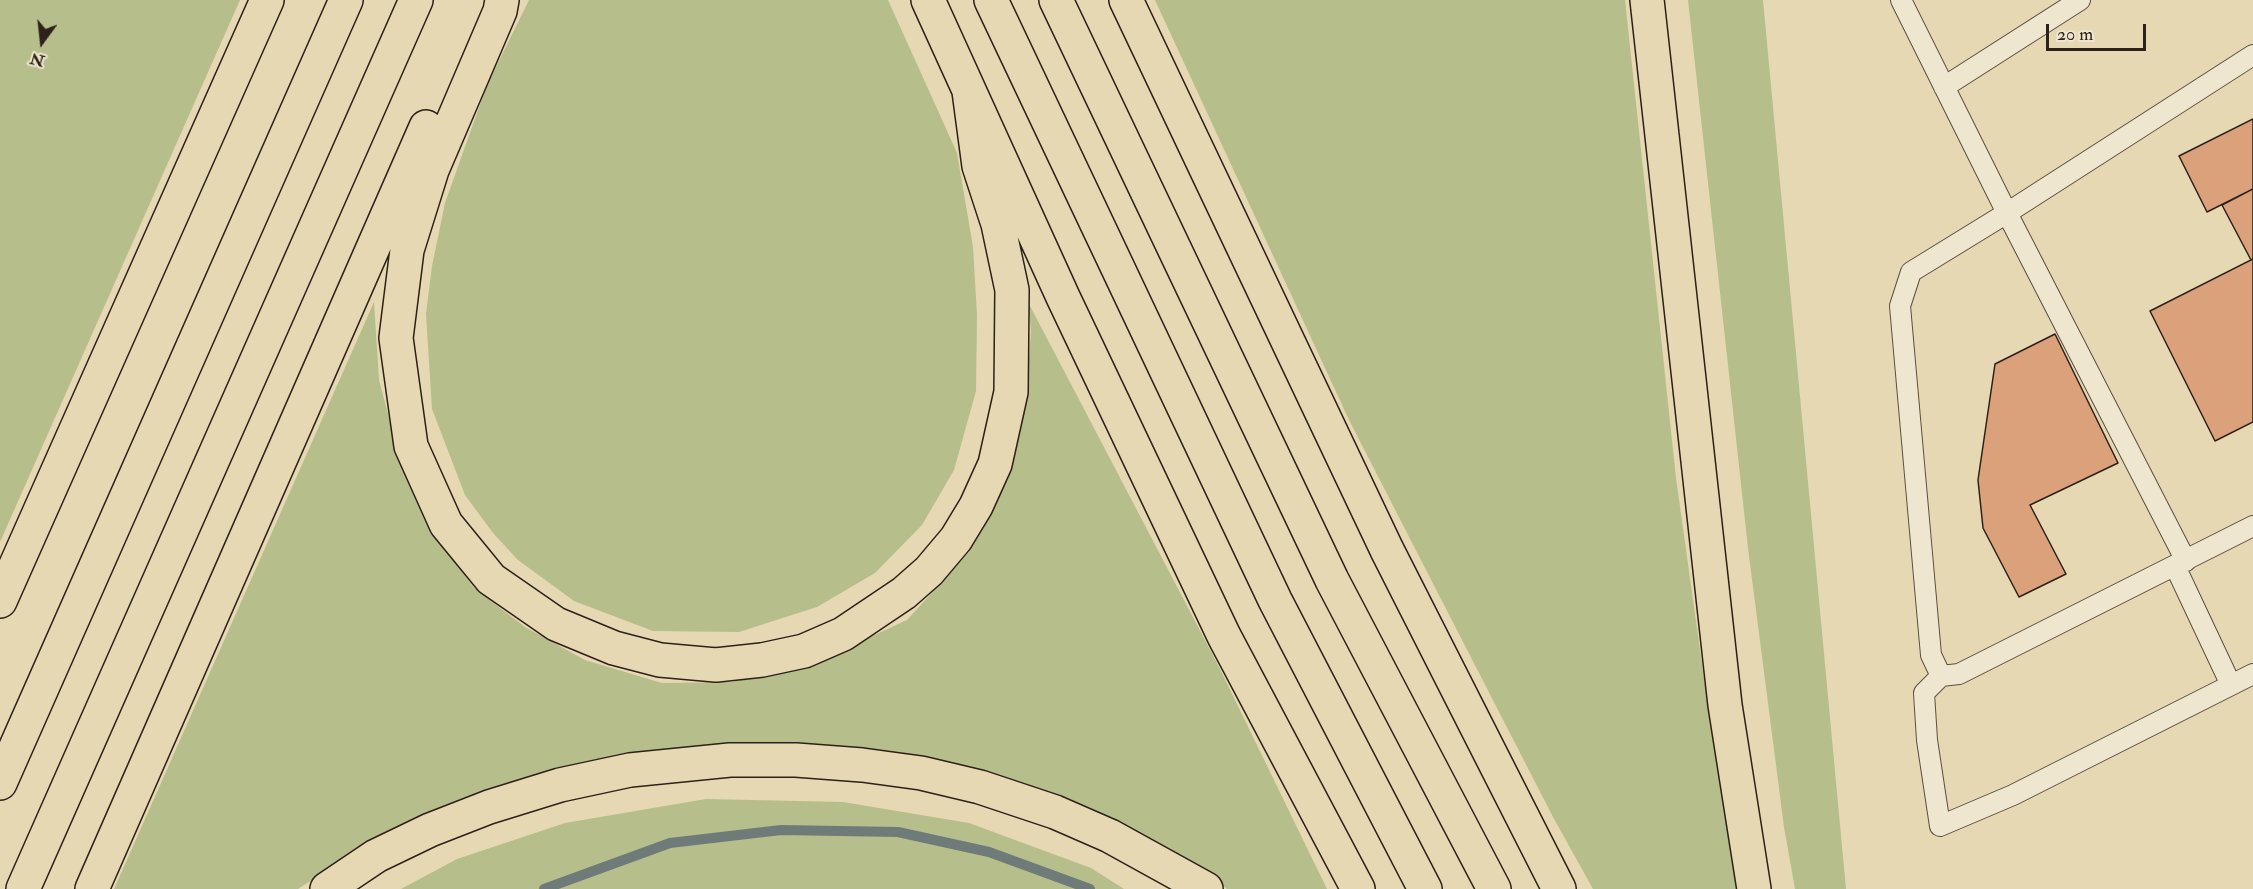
<!DOCTYPE html>
<html>
<head>
<meta charset="utf-8">
<style>
  body { margin:0 }
  #map { position:relative; width:2253px; height:889px; overflow:hidden; background:#e5d8b3; font-family:"IM FELL Double Pica",serif }
  canvas { display:block }
  .north { position:absolute; left:12px; top:12px; width:60px; height:60px; -webkit-text-stroke:4px #eee6ce; paint-order:stroke; rotate:195deg; font-size:16px; font-weight:700; line-height:24px; text-align:center; color:#2e201a }
  .north::after { content:''; display:block; margin:auto; width:21px; height:27px; background:#2e201a; clip-path:polygon(50% 0,100% 100%,50% 72%,0 100%) }
  .scale { position:absolute; left:2046px; top:24px; width:100px; height:27px; box-sizing:border-box; border:3px solid #2e201a; border-top:0; padding-left:8px; font-size:18px; line-height:21px; white-space:nowrap; color:#2e201a; -webkit-text-stroke:4px #eee6ce; paint-order:stroke }
</style>
</head>
<body>
<div id="map">
<canvas width="2253" height="889"></canvas>
<div class="north">N</div>
<div class="scale">20 m</div>
</div>
<script>
const ctx = document.querySelector('canvas').getContext('2d');
ctx.lineJoin = 'round';
function fillPath(path, color) { ctx.fillStyle = color; ctx.fill(path, 'evenodd'); }
const poly = rows => new Path2D(rows.map(r => 'M' + r).join(''));
function strokePath(path, color, width, dash) { ctx.strokeStyle = color; ctx.lineWidth = width; ctx.lineCap = dash ? 'butt' : 'round'; ctx.setLineDash(dash || []); ctx.stroke(path); }
const green = poly([
  [0,0,240,0,0,542],
  [529,0,888,0,957,153,973,247,977,315,976,391,954,470,922,525,875,573,817,607,739,632,653,631,574,601,518,560,493,533,465,495,432,409,426,314,432,266,445,203,487,85],
  [1155,0,1625,0,1676,478,1708,707,1723,802,1742,889,1593,889,1553,817,1349,420],
  [1688,0,1763,0,1846,889,1795,889,1784,827,1748,548],
  [374,302,379,380,398,452,430,529,474,588,525,627,585,660,662,683,732,682,820,660,907,620,969,552,1010,467,1027,386,1031,331,1028,302,1218,665,1327,889,1227,889,1205,874,789,745,370,842,298,889,114,889],
  [706,799,843,802,969,823,1091,868,1124,889,401,889,457,859,565,823]
]);
const stream = poly([
  [544,889,670,843,781,830,898,832,989,852,1090,889]
]);
const building = poly([
  [2253,119,2253,189,2207,212,2179,156,2253,119],
  [2253,189,2253,259,2251,260,2222,205,2253,189],
  [2253,259,2253,422,2215,441,2150,311,2253,259],
  [2055,334,2118,463,2030,505,2066,574,2019,597,1983,528,1978,480,1995,364,2055,334]
]);
const service = poly([
  [1901,0,2007,213,2186,561],
  [2253,55,2007,213,1911,272,1900,306,1931,655,1941,676,1959,674,2253,526],
  [1944,87,2080,0],
  [2175,566,2231,685],
  [1941,676,1924,693,1927,740,1940,826,2013,795,2253,674]
]);
const motorway = poly([
  [502,0,500,11,432,170,407,250,396,338,411,446,446,524,491,579,556,624,614,648,660,660,716,665,762,660,804,651,843,634,904,593,929,571,956,539,976,506,995,464,1011,392,1012,290,998,224,979,166,969,91],
  [928,0,1063,297,1224,636,1358,889],
  [991,0,1275,600,1425,889],
  [1056,0,1332,580,1494,889],
  [1126,0,1387,550,1559,889],
  [1647,0,1725,705,1754,889],
  [0,601,267,0],
  [0,783,346,0],
  [23,889,416,0],
  [92,889,426,127],
  [327,889,376,856,430,830,489,807,560,785,630,770,730,760,796,760,862,765,921,773,980,787,1055,812,1110,836,1206,889]
]);
fillPath(green, '#b6be8b');
strokePath(stream, '#6f7b79', 10);
fillPath(building, '#daa17b');
strokePath(building, '#2e201a', 1.5);
strokePath(service, '#5c4e40', 22);
strokePath(motorway, '#2e201a', 36);
strokePath(service, '#eee6ce', 20);
strokePath(motorway, '#e5d8b3', 33);
</script>
</body>
</html>
